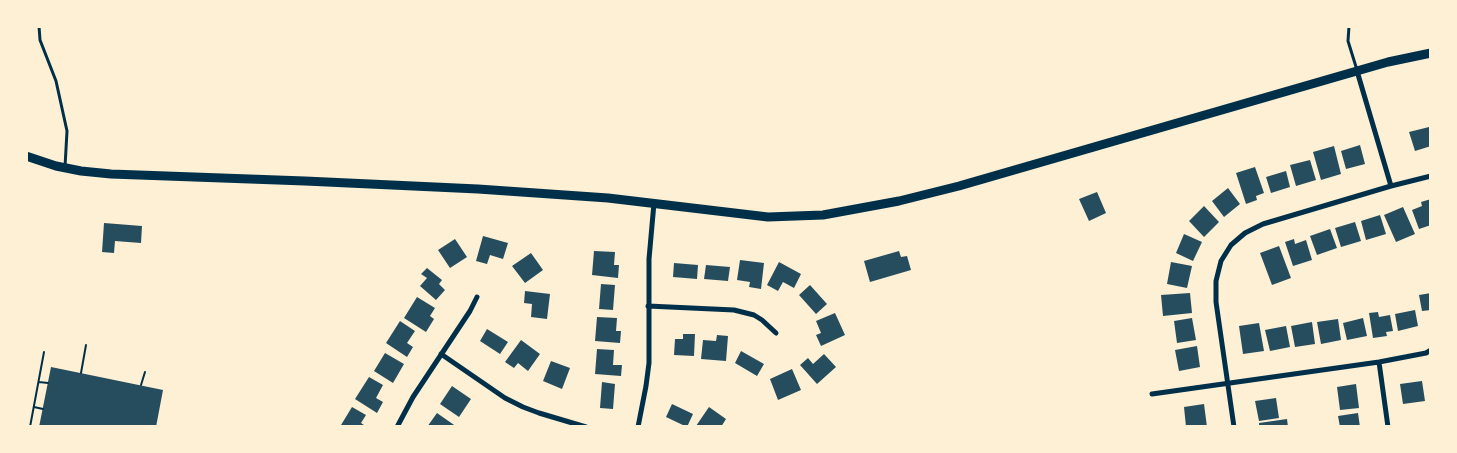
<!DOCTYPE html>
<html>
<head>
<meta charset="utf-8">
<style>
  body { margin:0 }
  #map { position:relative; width:1457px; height:453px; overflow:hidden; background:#fdf0d5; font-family:"Crimson Pro",serif }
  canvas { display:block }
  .frame { position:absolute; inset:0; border:28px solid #fdf0d5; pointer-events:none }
</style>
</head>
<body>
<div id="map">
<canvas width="1457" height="453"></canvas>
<div class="frame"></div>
</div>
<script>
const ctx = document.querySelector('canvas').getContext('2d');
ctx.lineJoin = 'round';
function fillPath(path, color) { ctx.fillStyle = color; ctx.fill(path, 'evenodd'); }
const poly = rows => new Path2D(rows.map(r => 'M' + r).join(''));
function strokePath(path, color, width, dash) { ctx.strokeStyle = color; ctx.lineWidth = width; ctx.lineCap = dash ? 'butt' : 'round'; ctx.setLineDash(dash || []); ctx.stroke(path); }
const building = poly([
  [1429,127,1431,146,1415,151,1409,132],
  [1360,145,1365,164,1346,169,1341,151],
  [1334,146,1341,174,1321,180,1313,152],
  [1310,160,1316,180,1296,186,1290,165],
  [1255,167,1264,193,1256,196,1257,200,1246,204,1236,173],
  [1286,171,1290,187,1271,193,1266,177],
  [1228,188,1240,204,1224,217,1212,201],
  [1097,192,1106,213,1089,221,1079,199],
  [1431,199,1431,225,1419,229,1412,210,1422,206,1421,202],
  [1204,206,1219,222,1204,237,1189,221],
  [1403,207,1415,234,1396,242,1384,215],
  [1380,215,1386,234,1366,240,1361,221],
  [1355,222,1361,241,1341,247,1335,228],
  [104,223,142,226,141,243,115,241,114,253,102,252],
  [1330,229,1337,248,1317,255,1310,236],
  [1184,234,1202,242,1193,261,1176,253],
  [483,236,508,243,503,259,490,255,487,264,476,261],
  [455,239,467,257,450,268,438,250],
  [1294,239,1295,244,1306,240,1312,260,1293,266,1285,242],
  [1279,246,1291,278,1272,285,1260,253],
  [594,251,615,252,614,265,619,265,618,278,592,275],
  [899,251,901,257,907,256,911,270,870,282,864,261],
  [531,253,543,270,525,283,512,266],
  [740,260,764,263,761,289,749,287,750,282,737,280],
  [779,262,801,274,794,288,783,282,778,291,767,285],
  [1171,262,1192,266,1187,288,1167,284],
  [674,263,698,265,697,279,673,277],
  [706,265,730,267,728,281,704,279],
  [427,268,442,280,439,284,445,290,436,300,420,286,427,278,421,274],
  [601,284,615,285,613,310,599,309],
  [810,285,827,304,816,314,799,295],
  [525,291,550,294,547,319,531,317,532,304,524,303],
  [1190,293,1192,313,1163,316,1161,295],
  [1431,293,1431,310,1422,311,1419,295],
  [417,297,435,308,430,316,434,319,426,332,404,318],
  [1415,310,1418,326,1398,331,1395,314],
  [1378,312,1379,317,1390,315,1393,331,1386,332,1387,336,1373,338,1369,313],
  [835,313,845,335,821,346,816,335,821,333,816,321],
  [597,317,617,318,616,331,621,331,620,343,595,341],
  [1192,318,1196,340,1177,343,1174,321],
  [1363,318,1367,336,1347,340,1343,323],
  [1338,319,1341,340,1321,344,1317,322],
  [400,321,415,331,407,343,413,347,407,357,386,343],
  [1312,322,1315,344,1295,347,1291,326],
  [1259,323,1264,351,1243,354,1239,326],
  [1286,326,1290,347,1270,351,1265,330],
  [487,329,508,342,500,354,480,341],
  [683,334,695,334,694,356,674,355,675,339,683,339],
  [717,335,728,336,726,361,701,359,703,340,716,341],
  [521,340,540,354,528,371,518,363,514,368,505,362],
  [1197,346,1200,367,1179,371,1175,350],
  [597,349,614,350,613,365,622,365,621,376,595,374],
  [741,351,764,364,757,376,735,363],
  [385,353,404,364,393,383,374,371],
  [824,354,836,367,817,384,800,365,808,358,813,364],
  [551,361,570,368,562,389,543,381],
  [51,367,163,390,156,427,39,427],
  [792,369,801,390,778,400,770,379],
  [369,377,383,385,376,398,383,402,377,413,355,399],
  [1422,381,1425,401,1403,404,1400,384],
  [602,382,615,384,613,409,600,408],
  [1356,384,1359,408,1340,410,1337,387],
  [452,386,471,399,459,417,440,404],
  [1276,398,1279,418,1259,421,1255,401],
  [672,404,693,414,687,427,666,417],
  [1204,404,1207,427,1186,427,1184,407],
  [352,407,366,415,361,423,367,427,343,427,341,425],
  [709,407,726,419,721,427,696,426],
  [437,413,457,427,427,427],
  [1358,413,1360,427,1340,427,1338,416],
  [1287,419,1288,427,1259,427,1259,423]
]);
const path = poly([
  [81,373,86,345],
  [39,382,48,383],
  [141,385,145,372],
  [34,407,43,409],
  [30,427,44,352]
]);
const service = poly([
  [39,26,40,40,56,81,67,131,65,167],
  [1349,26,1348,41,1357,70]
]);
const minor = poly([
  [1357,71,1391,186],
  [648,306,734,310,754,315,762,320,776,333],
  [441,354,505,398,523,407,539,413,586,427],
  [1379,362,1388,427],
  [1152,394,1379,362,1426,353,1431,350],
  [397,427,413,397,470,311,477,297],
  [638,427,646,386,649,363,649,259,654,203],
  [1234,427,1216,302,1216,281,1221,261,1231,245,1245,233,1263,224,1391,186,1431,176]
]);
const tertiary = poly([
  [26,156,56,166,81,171,111,174,305,181,478,189,608,198,768,217,823,215,899,201,959,186,1388,62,1431,53]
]);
fillPath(building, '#264d5e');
strokePath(path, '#003049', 2);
strokePath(service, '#003049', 3);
strokePath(minor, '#003049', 5);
strokePath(tertiary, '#003049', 9);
</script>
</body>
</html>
